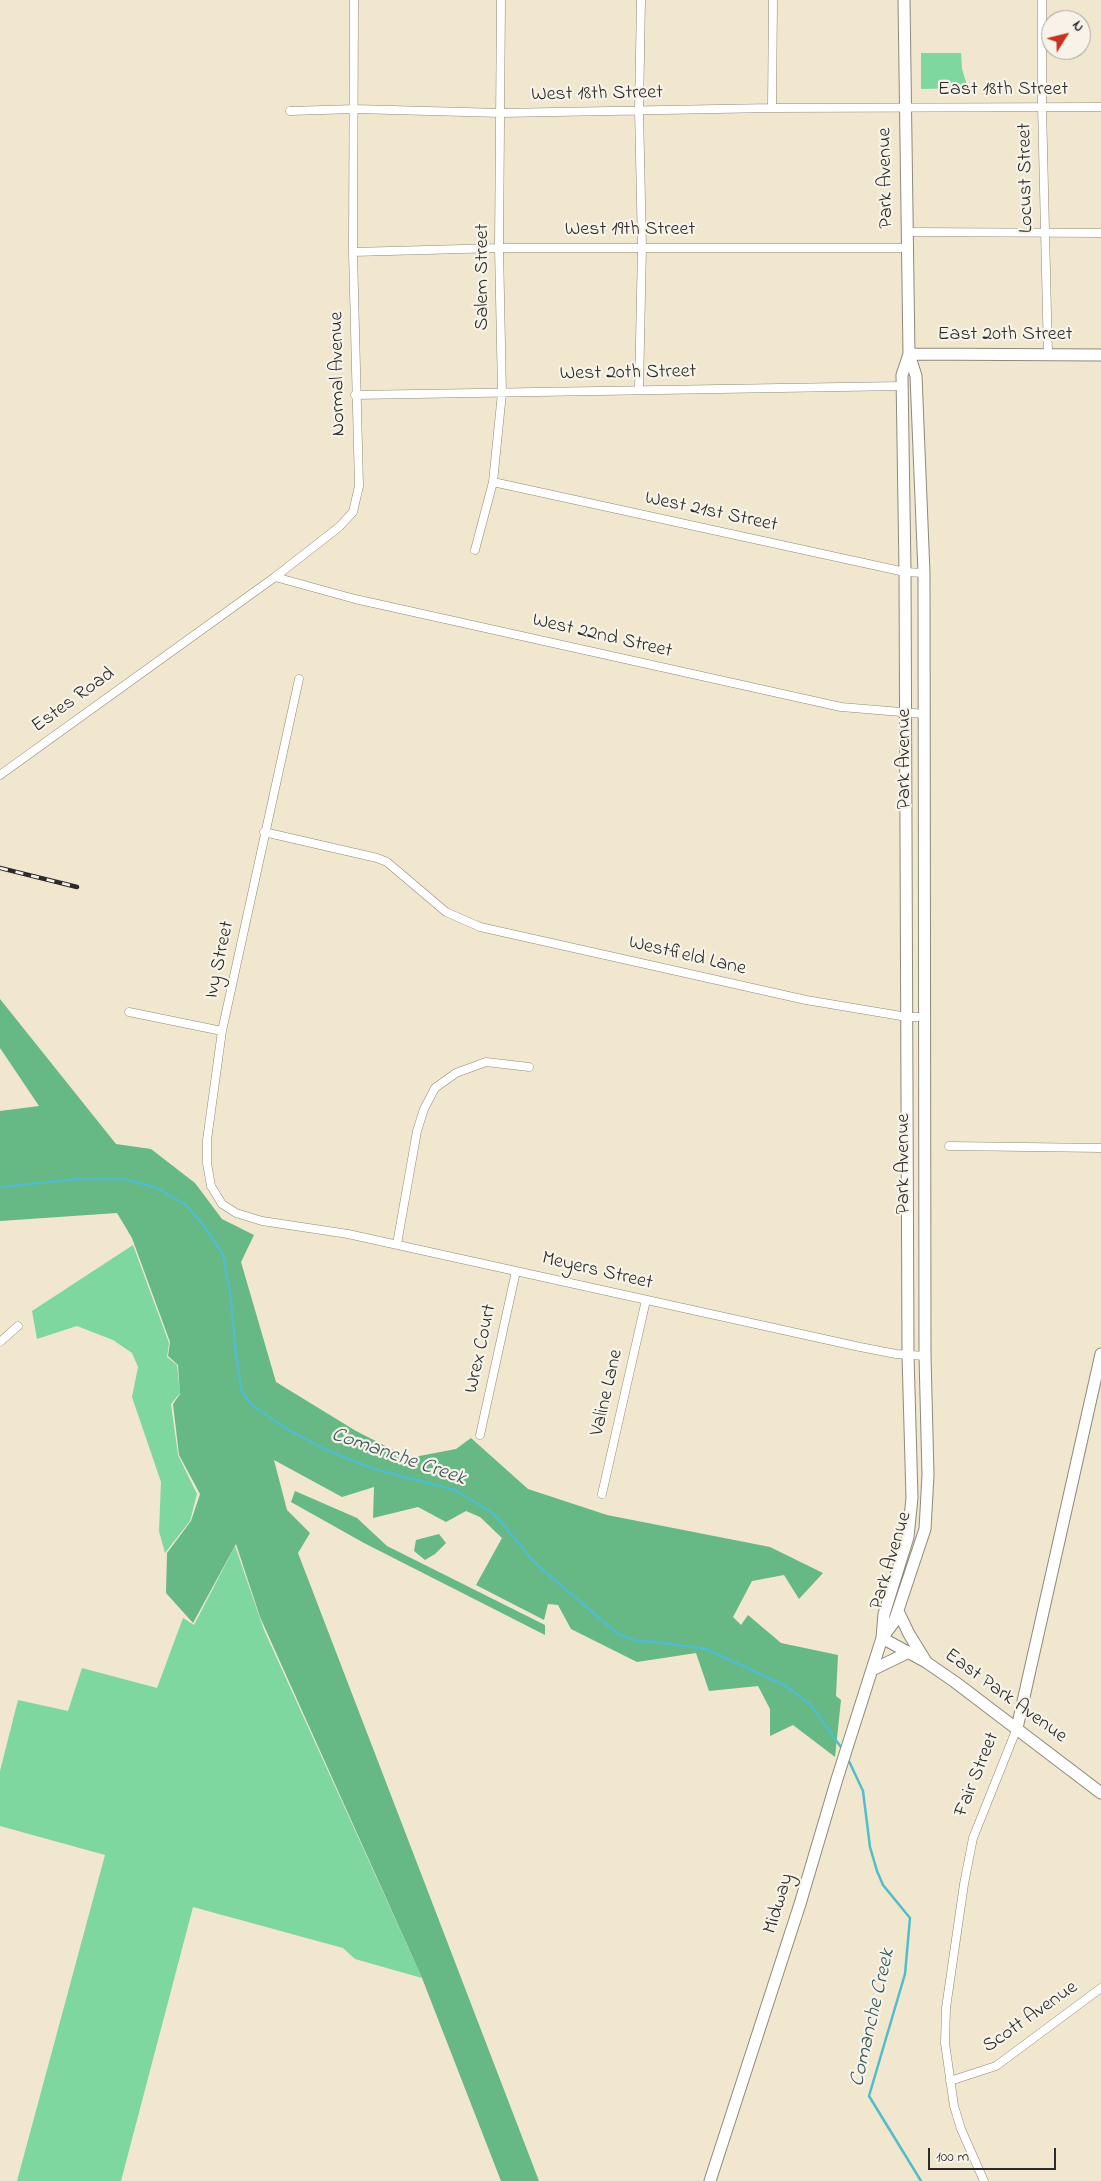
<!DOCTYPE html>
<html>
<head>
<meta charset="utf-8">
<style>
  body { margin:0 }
  #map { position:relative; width:1101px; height:2181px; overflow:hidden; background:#f0e7ce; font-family:"Indie Flower",sans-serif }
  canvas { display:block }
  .north { position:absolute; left:1041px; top:10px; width:50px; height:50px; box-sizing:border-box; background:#f7f3e8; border:1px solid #a5a39c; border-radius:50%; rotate:54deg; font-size:14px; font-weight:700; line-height:20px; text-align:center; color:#2b2b2b }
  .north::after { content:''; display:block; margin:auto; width:18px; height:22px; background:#c8321e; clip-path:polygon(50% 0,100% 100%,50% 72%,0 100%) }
  .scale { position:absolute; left:928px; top:2148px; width:128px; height:22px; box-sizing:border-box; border:2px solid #2b2b2b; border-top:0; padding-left:6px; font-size:15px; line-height:18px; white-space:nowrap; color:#2b2b2b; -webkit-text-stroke:4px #f7f3e8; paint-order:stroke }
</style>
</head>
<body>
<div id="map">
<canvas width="1101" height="2181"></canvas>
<div class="north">N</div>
<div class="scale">100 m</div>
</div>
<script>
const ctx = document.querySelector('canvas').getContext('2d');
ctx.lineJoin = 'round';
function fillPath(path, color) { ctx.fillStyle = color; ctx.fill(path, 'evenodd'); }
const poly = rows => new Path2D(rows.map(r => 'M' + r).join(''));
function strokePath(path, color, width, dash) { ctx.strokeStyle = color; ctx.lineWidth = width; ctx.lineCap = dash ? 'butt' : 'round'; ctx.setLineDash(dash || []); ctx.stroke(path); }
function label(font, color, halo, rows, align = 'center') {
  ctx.font = font + ' "Indie Flower",sans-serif'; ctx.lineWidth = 4.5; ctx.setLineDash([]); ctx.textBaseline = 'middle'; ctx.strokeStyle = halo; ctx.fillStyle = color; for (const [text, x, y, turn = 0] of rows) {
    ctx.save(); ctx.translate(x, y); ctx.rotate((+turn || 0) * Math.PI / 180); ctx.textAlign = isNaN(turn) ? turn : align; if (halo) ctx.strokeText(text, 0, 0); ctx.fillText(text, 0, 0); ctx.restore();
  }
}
const green = poly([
  [921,53,961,53,962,69,968,88,921,89],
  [133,1245,169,1343,167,1357,177,1365,180,1393,171,1404,178,1455,197,1494,190,1521,165,1553,159,1531,161,1482,132,1397,138,1367,132,1353,113,1340,77,1326,37,1339,32,1311],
  [235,1546,264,1630,422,1978,355,1959,343,1948,193,1907,121,2181,17,2181,105,1855,0,1826,0,1771,18,1700,68,1711,82,1668,157,1688,183,1618,194,1625]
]);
const forest = poly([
  [0,999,116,1144,151,1149,195,1183,222,1219,254,1235,241,1262,276,1382,356,1431,409,1458,456,1449,471,1438,528,1489,607,1515,770,1547,823,1573,799,1599,784,1575,752,1581,733,1617,741,1625,748,1615,781,1643,838,1655,836,1696,841,1700,835,1757,793,1725,770,1736,770,1709,758,1686,709,1691,696,1653,637,1662,571,1629,558,1605,548,1604,544,1620,476,1585,502,1538,480,1517,466,1511,446,1522,418,1507,373,1518,374,1487,342,1497,274,1460,287,1510,310,1533,298,1553,539,2181,501,2181,422,1978,260,1617,236,1544,193,1623,166,1593,167,1553,191,1521,200,1494,179,1455,173,1404,180,1394,178,1365,168,1356,170,1342,132,1238,117,1213,0,1221,0,1111,39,1106,0,1048],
  [295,1491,357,1518,387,1546,545,1625,545,1635,364,1543,291,1502],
  [439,1534,446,1543,435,1554,425,1560,414,1551,416,1540]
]);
const stream = poly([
  [0,1187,78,1179,124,1179,157,1188,186,1205,204,1226,223,1255,230,1292,236,1355,242,1392,252,1405,285,1428,324,1449,374,1469,455,1490,494,1514,535,1563,618,1634,637,1641,657,1642,706,1649,786,1686,810,1704,843,1750],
  [848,1759,863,1791,870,1847,877,1871,883,1885,910,1918,905,1974,869,2096,921,2181]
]);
const street = poly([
  [1042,0,1042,106,1048,355],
  [772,108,773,0],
  [290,111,355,109,501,113,772,108,1101,107],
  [907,232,1101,233],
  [353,252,499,248,907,248],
  [639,389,642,247,639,110,641,0],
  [355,395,902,386],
  [493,482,905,572,924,573],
  [475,550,493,482,502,393,499,248,501,0],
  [275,577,355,599,841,707,925,714],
  [299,679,222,1031,207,1140,207,1163,211,1186,222,1204,236,1213,262,1221,348,1234,860,1347,896,1354,925,1356],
  [0,775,275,577,339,527,353,512,359,486,353,252,354,0],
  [264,832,377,858,387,862,446,912,480,927,806,1000,907,1017,924,1017],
  [129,1012,222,1031],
  [949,1146,1101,1148],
  [397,1244,417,1131,424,1109,435,1088,456,1073,486,1062,529,1067],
  [0,1342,18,1326],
  [480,1435,516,1271],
  [602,1494,646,1300],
  [950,2081,996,2066,1101,1988],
  [984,2181,961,2129,954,2106,945,2043,946,2008,964,1884,973,1838,1017,1728]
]);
const secondary = poly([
  [909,354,1101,355],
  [898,1611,909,1634,925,1660],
  [882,1638,894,1622,925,1529,928,1475,925,1356,924,573,916,376,909,354,904,0],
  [882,1638,926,1662,955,1682,1101,1793],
  [872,1670,909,1652],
  [1017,1728,1101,1354],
  [710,2181,800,1904,837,1779,882,1638,884,1614,908,1537,912,1498,908,1355,905,572,902,375,909,354]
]);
const rail = poly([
  [0,868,77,887]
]);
const streetNames = [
  ["East 18th Street",1003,91],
  ["West 18th Street",597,95,-1],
  ["Park Avenue",887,178,-91],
  ["Locust Street",1027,178,-91],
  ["West 19th Street",630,231],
  ["Salem Street",484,277,-90],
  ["East 20th Street",1005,336],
  ["Normal Avenue",339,374,-91],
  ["West 20th Street",628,374,-1],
  ["West 21st Street",711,513,12],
  ["West 22nd Street",602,637,13],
  ["Estes Road",74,701,-36],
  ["Park Avenue",906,759,-90],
  ["Westfield Lane",687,957,13],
  ["Ivy Street",221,960,-78],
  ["Park Avenue",905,1164,-90],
  ["Meyers Street",597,1272,13],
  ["Wrex Court",482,1349,-78],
  ["Valine Lane",608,1393,-77],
  ["Park Avenue",892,1561,-73],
  ["East Park Avenue",1005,1697,36],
  ["Fair Street",978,1775,-68],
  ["Midway",780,1904,-73],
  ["Scott Avenue",1031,2018,-35]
];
const waterNames = [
  ["Comanche Creek",398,1458,19],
  ["Comanche Creek",874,2018,-77]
];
fillPath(green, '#7dd79e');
fillPath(forest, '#66b885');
strokePath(stream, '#51bdcb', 2.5);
strokePath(street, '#8e897c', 9);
strokePath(secondary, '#8e897c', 13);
strokePath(street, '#fff', 8);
strokePath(secondary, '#fff', 11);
strokePath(rail, '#2b2b2b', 4.5);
strokePath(rail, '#f7f3e8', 2.5, [8]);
label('20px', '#2b2b2b', '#f7f3e8', streetNames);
label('italic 21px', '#36575b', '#f7f3e8', waterNames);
</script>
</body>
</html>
